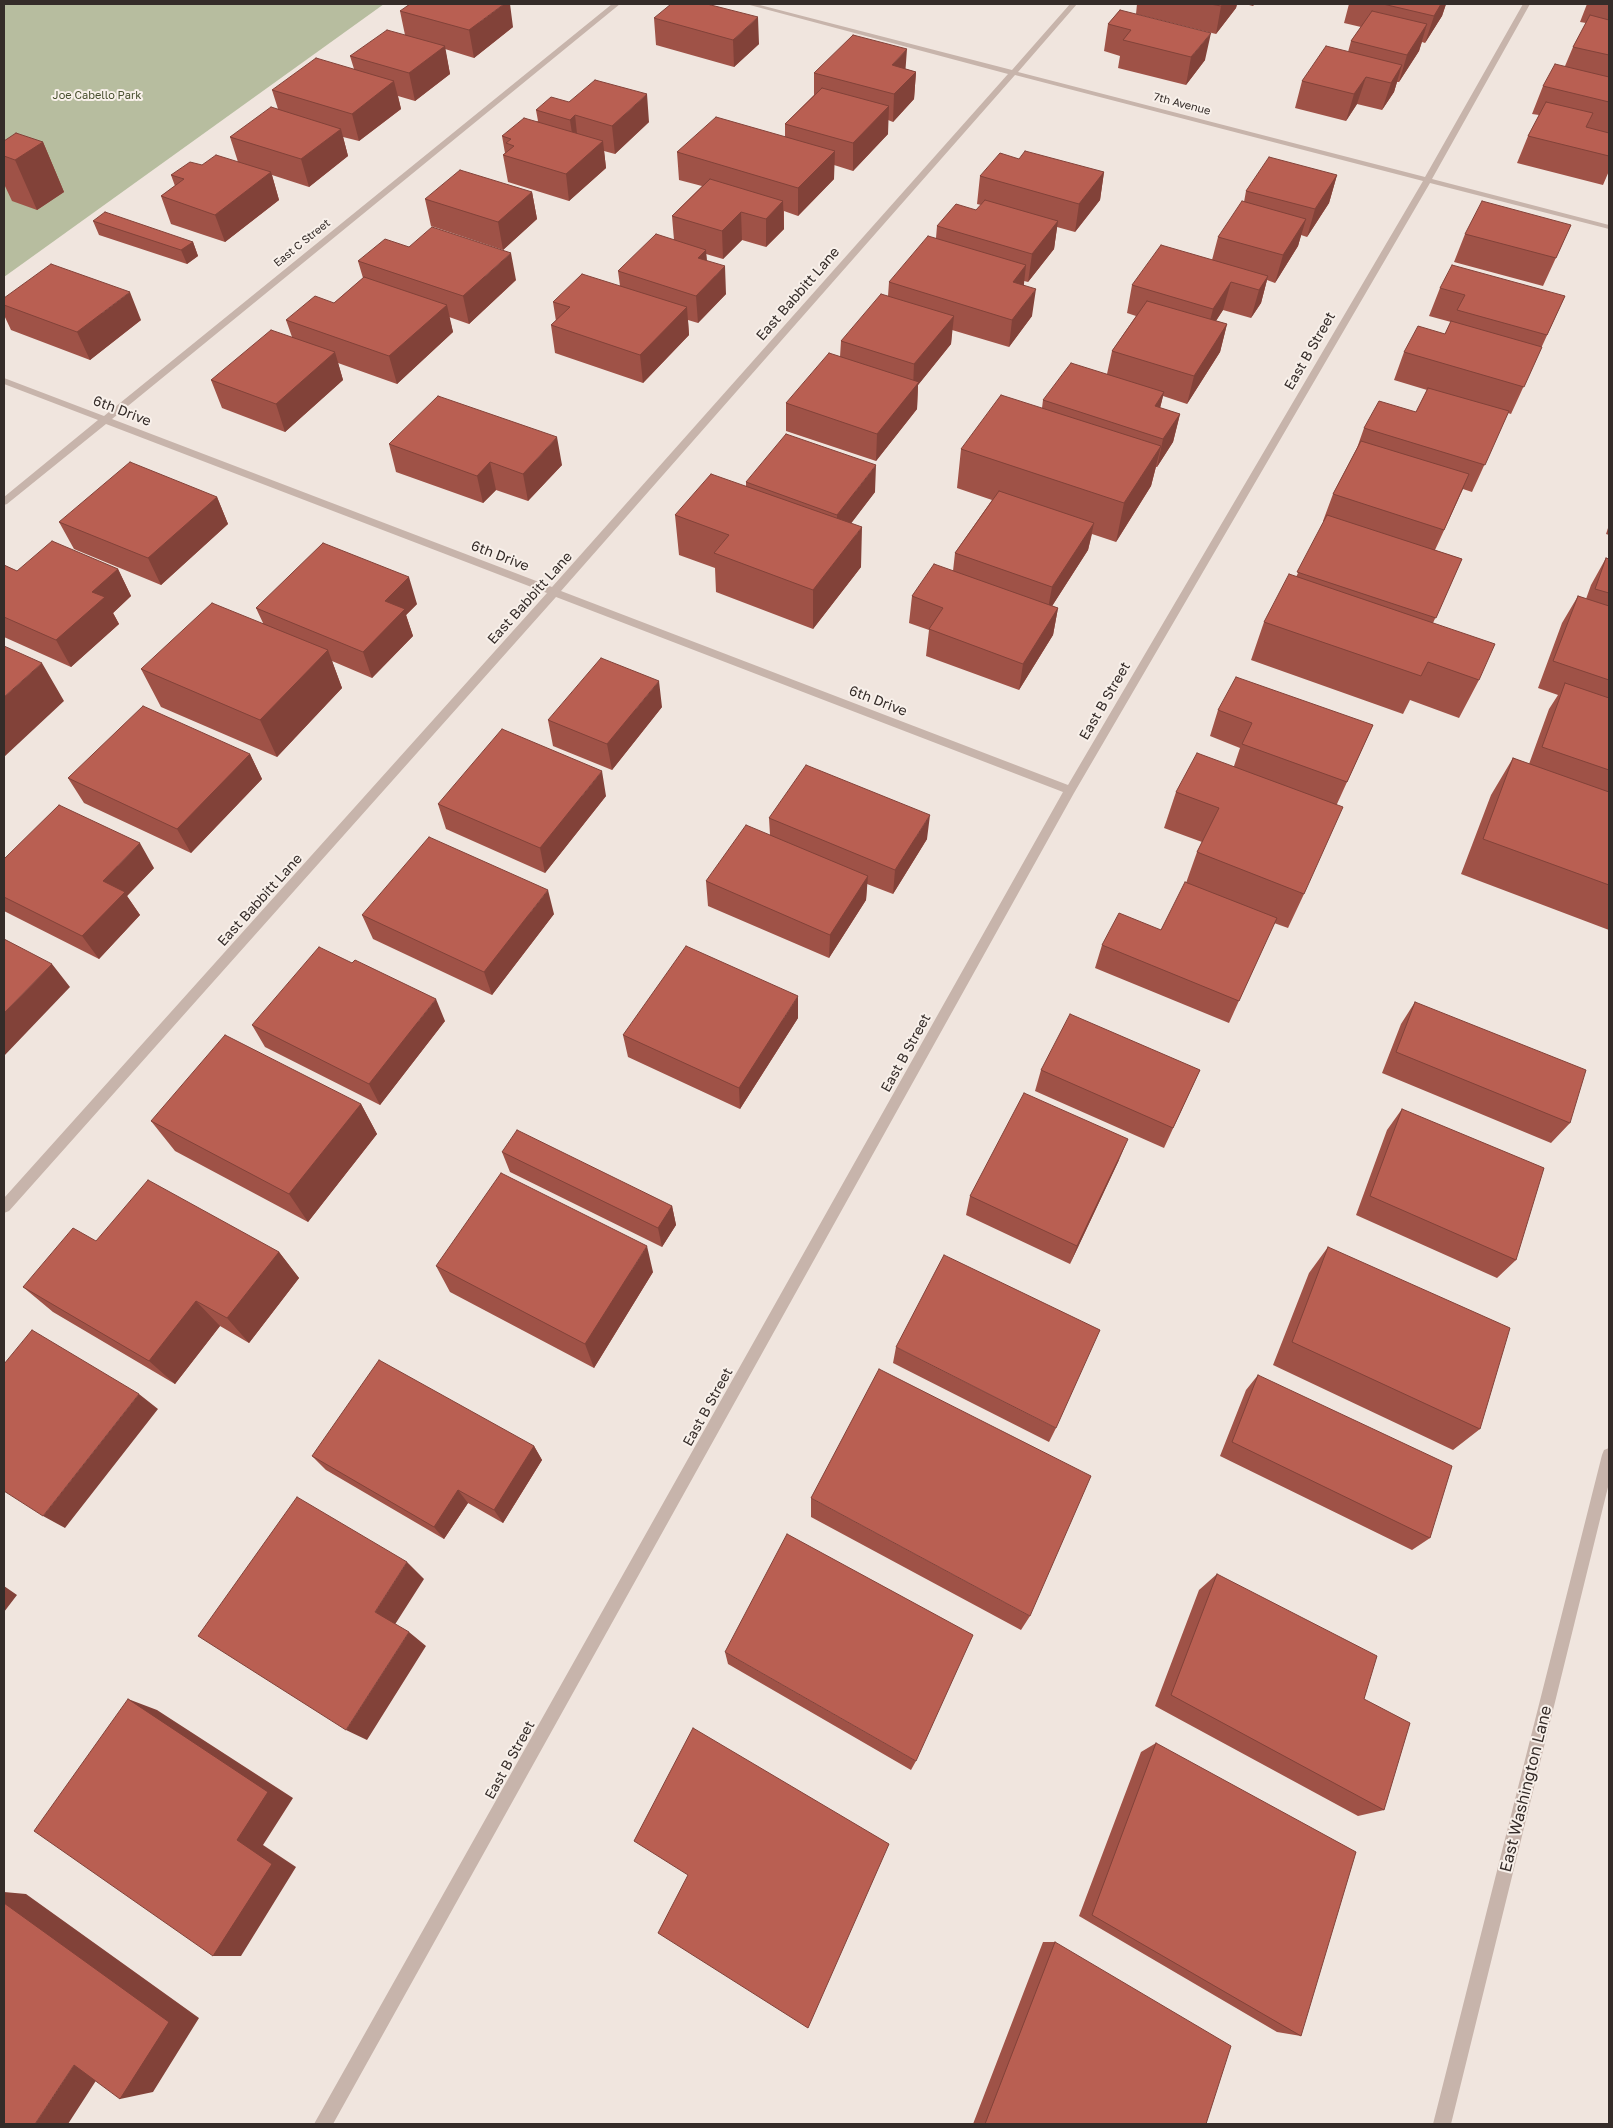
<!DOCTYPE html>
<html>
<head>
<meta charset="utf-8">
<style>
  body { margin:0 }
  #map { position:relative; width:1613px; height:2128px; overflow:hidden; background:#f0e5de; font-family:"Golos Text",sans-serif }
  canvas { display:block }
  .frame { position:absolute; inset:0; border:5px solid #352c29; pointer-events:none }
</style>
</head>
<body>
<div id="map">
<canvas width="1613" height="2128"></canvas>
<div class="frame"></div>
</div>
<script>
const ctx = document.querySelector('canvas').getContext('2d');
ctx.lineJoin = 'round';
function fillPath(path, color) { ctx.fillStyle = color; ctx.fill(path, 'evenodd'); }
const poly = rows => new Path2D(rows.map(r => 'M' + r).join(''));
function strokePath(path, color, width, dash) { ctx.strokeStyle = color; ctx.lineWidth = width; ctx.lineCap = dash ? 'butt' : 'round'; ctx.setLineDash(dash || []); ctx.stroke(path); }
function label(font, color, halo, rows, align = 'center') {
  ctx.font = font + ' "Golos Text",sans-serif'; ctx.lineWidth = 4; ctx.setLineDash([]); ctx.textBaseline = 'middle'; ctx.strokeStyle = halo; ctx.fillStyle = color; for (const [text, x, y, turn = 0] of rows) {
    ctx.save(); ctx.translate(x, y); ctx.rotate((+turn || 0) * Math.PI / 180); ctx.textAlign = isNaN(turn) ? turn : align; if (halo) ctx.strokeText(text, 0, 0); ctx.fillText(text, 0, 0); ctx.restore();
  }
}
const green = poly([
  [4,4,384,4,4,277]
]);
const minor = poly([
  [612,4,620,4,112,419,552,587,1008,74,746,4,756,4,1012,70,1070,4,1077,4,1018,72,1425,177,1523,4,1530,4,1432,179,1609,225,1609,229,1430,183,1074,793,333,2124,314,2124,1063,792,556,597,9,1211,4,1213,4,1198,547,593,106,424,7,504,4,505,4,497,98,420,4,384,4,378,104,416,612,4],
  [1015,75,1423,181,1068,785,561,591,1015,75],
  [1609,1448,1609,1483,1451,2124,1433,2124,1602,1455,1604,1450,1609,1448]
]);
const wall = poly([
  [1137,4,1237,4,1236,8,1216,34,1136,14],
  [1245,4,1255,4,1253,6],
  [1349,4,1446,4,1442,16,1425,43,1422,42,1419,51,1399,82,1397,82,1394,92,1382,110,1357,104,1346,121,1295,108,1302,81,1348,52,1351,41,1361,27,1344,23],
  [1587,4,1609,4,1609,171,1603,185,1517,163,1528,136,1539,115,1532,114,1543,86,1565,66,1573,47,1586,23,1580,22],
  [1120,10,1205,60,1186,85,1118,68,1120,56,1104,51,1108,24],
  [400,11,513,27,474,58,445,49,450,74,415,101,398,96,401,109,359,141,343,137,348,156,309,187,272,175,279,200,225,242,171,224,161,196,175,186,171,175,202,165,238,162,230,137,278,109,272,90,354,69,350,56,405,35],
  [654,18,759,44,734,67,656,45],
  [906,69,916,72,914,99,893,122,888,120,888,134,853,171,834,165,834,179,798,216,784,211,784,229,766,247,742,240,723,259,706,254,707,261,726,294,698,323,688,320,689,335,643,383,555,353,551,325,556,321,553,302,620,286,618,271,674,240,672,216,702,186,679,180,677,152,785,137,785,124,814,95,814,73],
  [569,102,649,122,615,154,604,151,606,168,569,201,508,182,503,155,505,153,502,136,538,121,536,110],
  [4,141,43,142,64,192,37,210,12,201,4,184],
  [1019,159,1104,172,1100,200,1075,232,1057,227,1054,249,1028,282,1024,281,1024,285,1032,316,1009,347,952,330,951,344,918,385,917,409,876,461,786,431,786,403,840,357,841,341,888,296,889,282,936,238,937,226,976,210,981,205,977,204,980,176],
  [1337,175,1329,203,1307,237,1301,235,1298,246,1275,283,1267,280,1261,303,1251,318,1223,310,1216,321,1227,324,1220,352,1187,404,1163,396,1160,408,1180,414,1173,442,1157,467,1156,467,1151,486,1116,542,1092,534,1088,550,1052,606,1058,608,1053,635,1019,690,926,656,929,630,909,623,912,596,953,571,955,553,992,500,957,488,961,449,1042,408,1043,400,1107,374,1112,351,1136,316,1127,313,1132,285,1212,260,1218,237,1244,202,1246,191],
  [532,192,537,219,503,250,431,226,425,199],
  [93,221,193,242,198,256,187,264,99,235],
  [1571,225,1543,286,1454,262,1465,234],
  [358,261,516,280,469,324,449,317,453,332,397,384,338,363,343,380,285,432,222,408,211,380,292,337,286,320,334,303,363,278],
  [1440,288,1565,296,1511,414,1508,413,1472,492,1463,489,1435,550,1462,559,1433,623,1479,680,1459,718,1410,700,1403,714,1251,660,1264,622,1296,577,1324,522,1323,521,1333,494,1357,448,1364,428,1416,412,1427,390,1394,380,1404,352,1445,334,1451,322,1429,316],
  [4,298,141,320,90,360,11,330,4,315],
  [389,444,562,465,528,501,496,490,483,503,396,472],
  [746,482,875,492,851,523,861,567,813,629,716,592,715,568,679,555,675,515,746,486],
  [217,497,228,524,161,585,74,549,59,522],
  [1609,525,1609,535,1606,534],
  [1606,558,1609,559,1609,930,1461,874,1491,795,1513,758,1529,764,1549,709,1558,695,1538,688,1562,623,1578,596,1586,599,1591,585],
  [4,565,17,571,118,569,131,596,113,613,119,624,71,667,4,637],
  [417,604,406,615,413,636,372,678,332,661,342,688,277,757,161,707,141,669,263,623,256,608],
  [662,707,612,770,553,746,548,720],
  [1218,710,1373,725,1337,804,1304,894,1288,928,1274,923,1229,1023,1095,968,1102,945,1161,930,1186,883,1197,852,1202,842,1164,828,1176,792,1234,766,1240,748,1210,736],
  [250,754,262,779,191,853,84,803,68,778],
  [606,796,545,873,446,829,438,804],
  [769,818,927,839,893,894,867,884,866,900,829,958,708,906,706,881,770,835],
  [4,859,154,868,127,896,140,915,99,959,4,911],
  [554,914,492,995,373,939,362,915],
  [1415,1002,1570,1123,1551,1143,1382,1073,1401,1024],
  [798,1018,740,1109,628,1057,623,1035],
  [445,1021,380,1105,265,1047,252,1025],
  [1041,1070,1200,1070,1164,1148,1035,1091],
  [361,1104,377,1134,308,1222,175,1151,151,1121],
  [1402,1109,1516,1260,1497,1278,1356,1215,1387,1130],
  [502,1152,672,1206,676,1225,662,1247,510,1172],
  [1119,1160,1070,1264,966,1215,970,1196],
  [96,1241,279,1252,299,1278,249,1343,220,1326,175,1384,53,1312,23,1287],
  [1328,1247,1480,1429,1453,1450,1273,1365,1309,1273],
  [436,1266,653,1272,594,1368,450,1292],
  [896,1347,1056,1428,1049,1442,893,1363],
  [1258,1375,1430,1538,1412,1550,1220,1456,1246,1390],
  [534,1446,542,1460,503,1523,468,1503,444,1539,326,1470,312,1456],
  [811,1498,1030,1616,1021,1630,811,1517],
  [1217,1574,1364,1699,1384,1810,1358,1816,1155,1706,1199,1590],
  [725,1652,916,1761,911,1770,728,1664],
  [1156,1743,1301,2036,1277,2032,1079,1916,1141,1752],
  [1043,1942,1055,1942,1206,2124,973,2124]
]);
const shadedWall = poly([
  [504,4,510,4,513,27,474,58,469,30],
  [1224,4,1237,4,1236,8,1216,34,1221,6],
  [1441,4,1446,4,1442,16,1425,43,1434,16],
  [758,17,759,44,734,67,733,40],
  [1427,24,1419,51,1399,82,1407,55],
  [1211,33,1205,60,1186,85,1191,57],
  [445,46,450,74,415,101,409,73],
  [907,49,905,76,892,65],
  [1402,65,1394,92,1382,110,1391,83],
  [916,72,914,99,893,122,894,94],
  [1366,77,1357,104,1346,121,1354,94],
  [394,81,401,109,359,141,352,114],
  [647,94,649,122,615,154,612,126],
  [889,106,888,134,853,171,853,143],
  [575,115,578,143,574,147,570,120],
  [341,129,348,156,309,187,301,159],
  [603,141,606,168,569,201,566,174],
  [43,142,64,192,37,210,15,160],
  [835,151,834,179,798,216,798,188],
  [271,172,279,200,225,242,215,215],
  [1104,172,1100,200,1075,232,1079,204],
  [1337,175,1329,203,1307,237,1315,209],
  [532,192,537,219,503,250,498,222],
  [783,201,784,229,766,247,766,219],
  [741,212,742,240,723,259,722,231],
  [1306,219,1298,246,1275,283,1283,255],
  [1058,221,1054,249,1028,282,1032,254],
  [193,242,198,256,187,264,181,250],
  [706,250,708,278,698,258],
  [511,253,516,280,469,324,463,296],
  [1026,265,1023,293,1013,282],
  [725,266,726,294,698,323,696,296],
  [1268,276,1261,303,1251,318,1259,290],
  [1231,282,1223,310,1206,336,1213,309],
  [1036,289,1032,316,1009,347,1012,320],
  [130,292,141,320,90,360,77,332],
  [447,305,453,332,397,384,389,356],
  [687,307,689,335,643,383,640,355],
  [954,316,951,344,918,385,917,409,876,461,877,434,913,389,914,364],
  [1227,324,1220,352,1187,404,1194,376],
  [335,352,343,380,285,432,276,404],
  [1164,392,1157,420,1155,406],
  [1180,414,1173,442,1157,467,1163,439],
  [557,437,562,465,528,501,523,474],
  [1161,446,1151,486,1116,542,1124,503],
  [490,462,496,490,483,503,477,476],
  [876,465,875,492,837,542,837,515],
  [217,497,228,524,161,585,148,558],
  [1094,523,1088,550,1047,614,1052,587],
  [862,527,861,567,813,629,813,590],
  [118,569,131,596,113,613,119,624,71,667,56,640,92,592],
  [409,577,417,604,406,615,413,636,372,678,363,652,385,601],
  [1058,608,1053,635,1019,690,1023,664],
  [328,650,342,688,277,757,260,720],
  [42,663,64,701,4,757,4,697],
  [659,681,662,707,612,770,607,744],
  [250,754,262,779,191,853,177,829],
  [602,771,606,796,545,873,540,848],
  [930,815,927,839,893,894,895,870],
  [140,843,154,868,127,896,140,915,99,959,82,936,103,881],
  [868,876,866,900,829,958,830,935],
  [548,890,554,914,492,995,484,972],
  [52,964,70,987,4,1056,4,1013],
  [798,996,798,1018,740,1109,739,1088],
  [436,999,445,1021,380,1105,369,1084],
  [361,1104,377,1134,308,1222,289,1194],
  [1128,1139,1119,1160,1070,1264,1077,1246],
  [672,1206,676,1225,662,1247,658,1228],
  [647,1246,653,1272,594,1368,585,1344],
  [279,1252,299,1278,249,1343,227,1318],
  [196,1301,220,1326,175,1384,149,1361],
  [139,1394,158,1409,65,1528,43,1516],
  [534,1446,542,1460,503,1523,494,1510],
  [458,1490,468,1503,444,1539,434,1527],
  [407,1562,424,1579,394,1626,375,1612],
  [4,1586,17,1595,4,1612],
  [409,1632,426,1646,367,1740,346,1730],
  [128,1699,157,1710,293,1798,263,1845,296,1867,241,1956,213,1956,237,1840],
  [4,1892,26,1894,199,2018,153,2092,120,2099,4,1903],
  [110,2059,68,2124,35,2124,74,2065]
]);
const building = poly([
  [410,4,504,4,469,30,400,11,410,4],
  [671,4,707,4,758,17,733,40,654,18,671,4],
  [1210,4,1224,4,1221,6,1210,4],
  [1383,4,1441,4,1434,16,1383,4],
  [1120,10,1211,33,1191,57,1123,40,1131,30,1108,24,1120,10],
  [1372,11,1427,24,1407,55,1351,41,1372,11],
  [1590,15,1609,20,1609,55,1573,47,1590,15],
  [387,30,445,46,409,73,350,56,387,30],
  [853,35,907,49,892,65,916,72,894,94,814,73,853,35],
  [1326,46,1402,65,1391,83,1366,77,1354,94,1302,81,1326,46],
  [316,58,394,81,352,114,272,90,316,58],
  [1555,64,1609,77,1609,102,1543,86,1555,64],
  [595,80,647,94,612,126,575,115,570,120,536,110,551,97,569,102,595,80],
  [822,88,889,106,853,143,785,124,822,88],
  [1546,102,1593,113,1586,127,1609,133,1609,156,1528,136,1546,102],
  [271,107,341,129,301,159,230,137,271,107],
  [716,117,835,151,798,188,677,152,716,117],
  [524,118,603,141,566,174,503,155,514,146,506,143,511,139,502,136,524,118],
  [16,133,43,142,15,160,4,156,4,141,16,133],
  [1025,151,1104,172,1079,204,980,176,1000,153,1019,159,1025,151],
  [216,155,271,172,215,215,161,196,184,179,171,175,190,162,202,165,216,155],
  [1269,157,1337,175,1315,209,1246,191,1269,157],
  [460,170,532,192,498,222,425,199,460,170],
  [710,179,783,201,766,219,741,212,722,231,672,216,710,179],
  [985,200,1058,221,1032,254,937,226,956,204,976,210,985,200],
  [1242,201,1306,219,1283,255,1218,237,1242,201],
  [1482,201,1571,225,1556,258,1465,234,1482,201],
  [105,212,193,242,181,250,93,221,105,212],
  [432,227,511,253,463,296,358,261,385,239,409,247,432,227],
  [656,234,706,250,698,258,725,266,696,296,618,271,656,234],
  [928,236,1026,265,1013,282,1036,289,1012,320,889,282,928,236],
  [1161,245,1268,276,1259,290,1231,282,1213,309,1132,285,1161,245],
  [51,264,130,292,77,332,4,305,4,298,51,264],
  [1452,265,1565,296,1547,335,1457,310,1465,295,1440,288,1452,265],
  [582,274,687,307,640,355,551,325,570,307,553,302,582,274],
  [364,277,447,305,389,356,286,320,315,296,334,303,364,277],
  [881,294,954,316,914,364,841,341,881,294],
  [1147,301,1227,324,1194,376,1112,351,1147,301],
  [1451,321,1542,347,1524,387,1404,352,1418,326,1445,334,1451,321],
  [271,330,335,352,276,404,211,380,271,330],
  [829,353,919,382,877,434,786,403,829,353],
  [1071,363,1164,392,1155,406,1180,414,1163,439,1043,400,1071,363],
  [1428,388,1509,411,1485,465,1364,428,1379,401,1416,412,1428,388],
  [1001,395,1161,446,1124,503,961,449,1001,395],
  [438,396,557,437,523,474,490,462,477,476,389,444,438,396],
  [786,434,876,465,837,515,746,482,786,434],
  [1361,441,1469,474,1444,530,1333,494,1361,441],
  [130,462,217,497,148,558,59,522,130,462],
  [711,474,862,527,813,590,714,553,729,535,675,515,711,474],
  [999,491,1094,523,1052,587,955,553,999,491],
  [1327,515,1462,559,1436,618,1297,572,1327,515],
  [52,541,118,569,92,592,105,597,56,640,4,617,4,565,17,571,52,541],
  [323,543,409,577,385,601,405,609,363,652,256,608,323,543],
  [1606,558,1609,559,1609,593,1595,589,1606,558],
  [934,564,1058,608,1023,664,929,629,943,608,912,596,934,564],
  [1289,574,1495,644,1479,680,1428,662,1421,676,1264,622,1289,574],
  [1578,596,1609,606,1609,680,1553,661,1578,596],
  [212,603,328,650,260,720,141,669,212,603],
  [4,646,42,663,4,697,4,646],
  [601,658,659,681,607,744,548,720,601,658],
  [1236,677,1373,725,1347,782,1242,744,1252,723,1218,710,1236,677],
  [1565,683,1609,698,1609,770,1542,747,1565,683],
  [143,706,250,754,177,829,68,778,143,706],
  [502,729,602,771,540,848,438,804,502,729],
  [1197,753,1343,807,1304,894,1197,852,1219,808,1176,792,1197,753],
  [1513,758,1609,792,1609,885,1483,839,1513,758],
  [806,765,930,815,895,870,769,818,806,765],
  [59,805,140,843,103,881,125,892,82,936,4,897,4,859,59,805],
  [746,825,868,876,830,935,706,881,746,825],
  [429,837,548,890,484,972,362,915,429,837],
  [1185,882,1277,918,1239,1001,1102,945,1119,913,1161,930,1185,882],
  [4,939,52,964,4,1013,4,939],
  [686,946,798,996,739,1088,623,1035,686,946],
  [319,947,352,963,355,960,436,999,369,1084,252,1025,319,947],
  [1415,1002,1586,1070,1570,1123,1396,1052,1415,1002],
  [1070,1014,1200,1070,1173,1128,1041,1070,1070,1014],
  [225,1035,361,1104,289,1194,151,1121,225,1035],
  [1024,1093,1128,1139,1077,1246,970,1196,1024,1093],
  [1402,1109,1544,1168,1516,1260,1370,1196,1402,1109],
  [517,1130,672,1206,658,1228,502,1152,517,1130],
  [501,1173,647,1246,585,1344,436,1266,501,1173],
  [148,1180,279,1252,227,1318,196,1301,149,1361,23,1287,73,1228,96,1241,148,1180],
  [1328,1247,1510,1328,1480,1429,1292,1342,1328,1247],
  [944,1255,1100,1330,1056,1428,896,1347,944,1255],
  [32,1330,139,1394,43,1516,4,1491,4,1364,32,1330],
  [379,1360,534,1446,494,1510,458,1490,434,1527,312,1456,379,1360],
  [879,1369,1091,1476,1030,1616,811,1498,879,1369],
  [1258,1375,1452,1466,1430,1538,1232,1442,1258,1375],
  [297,1497,407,1562,375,1612,409,1632,346,1730,198,1636,297,1497],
  [787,1534,973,1635,916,1761,725,1652,787,1534],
  [1217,1574,1377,1656,1364,1699,1410,1723,1384,1810,1171,1695,1217,1574],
  [128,1699,268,1792,237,1840,272,1864,213,1956,34,1831,128,1699],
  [693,1728,889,1844,808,2028,658,1933,688,1875,634,1841,693,1728],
  [1156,1743,1356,1852,1301,2036,1092,1915,1156,1743],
  [4,1903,169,2022,120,2099,74,2065,35,2124,4,2124,4,1903],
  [1055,1942,1231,2046,1206,2124,985,2124,1055,1942]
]);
const farParknames = [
  ["Joe Cabello Park",97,96]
];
const farStreetnames = [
  ["7th Avenue",1182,104,15],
  ["East C Street",302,243,-39]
];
const streetNames = [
  ["East Babbitt Lane",798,294,-49],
  ["East B Street",1310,351,-60],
  ["6th Drive",122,411,21],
  ["6th Drive",500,556,21],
  ["East Babbitt Lane",530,598,-48],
  ["6th Drive",878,701,21],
  ["East B Street",1105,701,-60],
  ["East Babbitt Lane",260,900,-48],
  ["East B Street",906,1053,-61],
  ["East B Street",708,1407,-61],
  ["East B Street",510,1760,-61]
];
const nearStreetnames = [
  ["East Washington Lane",1526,1789,-76]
];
fillPath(green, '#b7bd9f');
fillPath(minor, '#c7b4ab');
fillPath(wall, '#9f5247');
fillPath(shadedWall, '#824239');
fillPath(building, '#b95f52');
strokePath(building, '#824239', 1);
label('11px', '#495130', '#f8f0ea', farParknames);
label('11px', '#352c29', '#f8f0ea', farStreetnames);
label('14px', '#352c29', '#f8f0ea', streetNames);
label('16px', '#352c29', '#f8f0ea', nearStreetnames);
</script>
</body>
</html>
